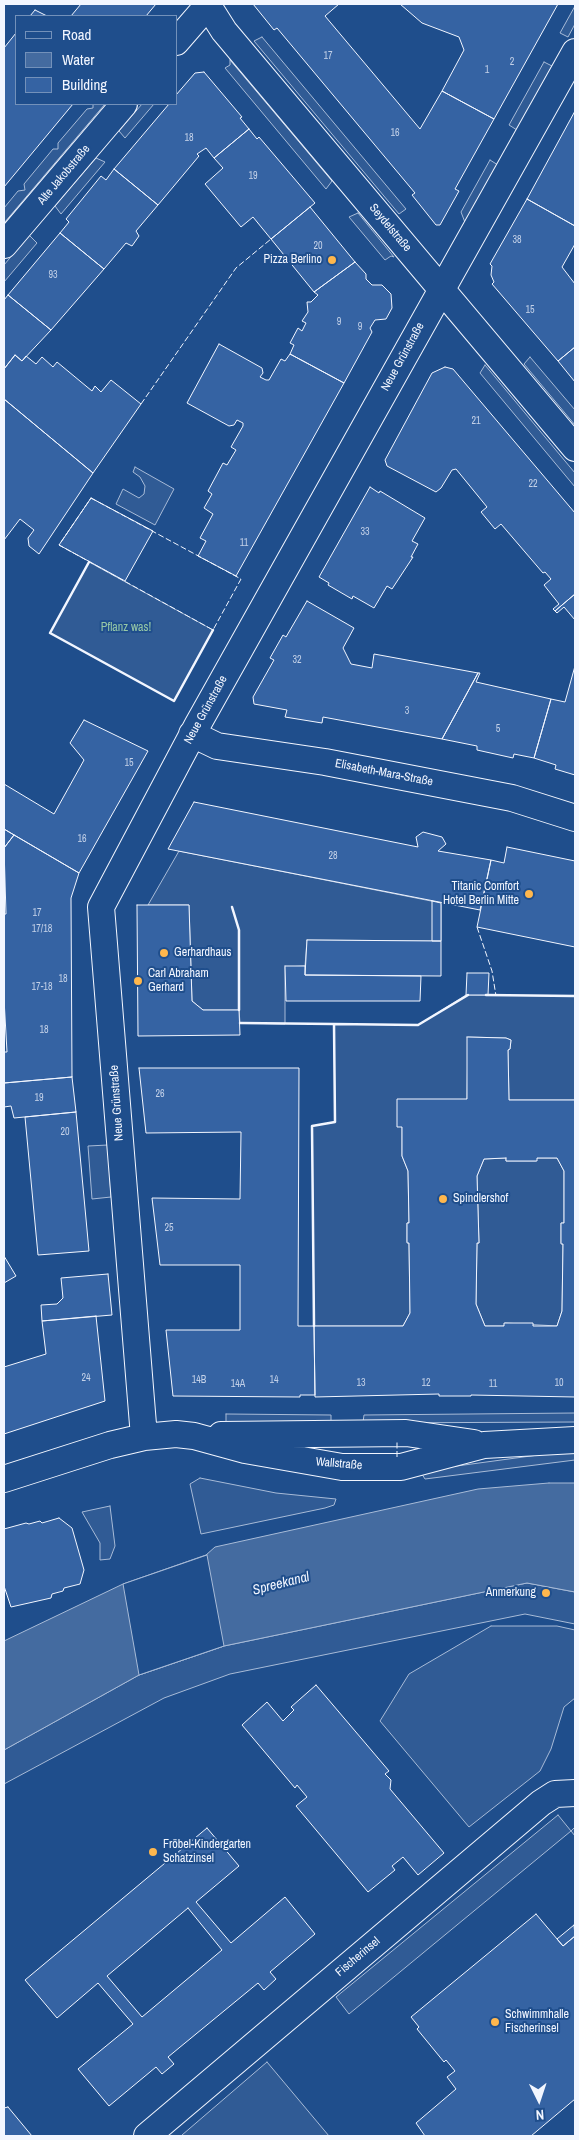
<!DOCTYPE html>
<html>
<head>
<meta charset="utf-8">
<style>
  body { margin:0 }
  #map { position:relative; width:579px; height:2140px; overflow:hidden; background:#1f4e8c; font-family:"Archivo Narrow",sans-serif }
  canvas { display:block }
  .frame { position:absolute; inset:0; border:5px solid #f2f6ff; pointer-events:none }
  .legend { position:absolute; left:15px; top:15px; width:162px; height:90px; box-sizing:border-box; background:#1f4e8c; border:1px solid #7391ba; margin:0; padding:6px 9px; list-style:none; font-size:15px; color:#f2f6ff }
  .legend li { display:flex; align-items:center; gap:10px; height:25px }
  .legend b { width:25px; border:1px solid #7391ba }
  .north { position:absolute; left:514px; top:2075px; width:50px; height:50px; -webkit-text-stroke:4px #1f4e8c; paint-order:stroke; rotate:176deg; font-size:14px; font-weight:700; line-height:20px; text-align:center; color:#f2f6ff }
  .north::after { content:''; display:block; margin:auto; width:18px; height:22px; background:#f2f6ff; clip-path:polygon(50% 0,100% 100%,50% 72%,0 100%) }
</style>
</head>
<body>
<div id="map">
<canvas width="579" height="2140"></canvas>
<div class="frame"></div>
<ul class="legend">
<li><b style="height:6px;background:#1f4e8c"></b>Road</li>
<li><b style="height:14px;background:#446ba0"></b>Water</li>
<li><b style="height:14px;background:#3563a3"></b>Building</li>
</ul>
<div class="north">N</div>
</div>
<script>
const ctx = document.querySelector('canvas').getContext('2d');
ctx.lineJoin = 'round';
function fillPath(path, color) { ctx.fillStyle = color; ctx.fill(path, 'evenodd'); }
const poly = rows => new Path2D(rows.map(r => 'M' + r).join(''));
function strokePath(path, color, width, dash) { ctx.strokeStyle = color; ctx.lineWidth = width; ctx.lineCap = dash ? 'butt' : 'round'; ctx.setLineDash(dash || []); ctx.stroke(path); }
function label(font, color, halo, rows, align = 'center') {
  ctx.font = font + ' "Archivo Narrow",sans-serif'; ctx.lineWidth = 4; ctx.setLineDash([]); ctx.textBaseline = 'middle'; ctx.strokeStyle = halo; ctx.fillStyle = color; for (const [text, x, y, turn = 0] of rows) {
    ctx.save(); ctx.translate(x, y); ctx.rotate((+turn || 0) * Math.PI / 180); ctx.textAlign = isNaN(turn) ? turn : align; if (halo) ctx.strokeText(text, 0, 0); ctx.fillText(text, 0, 0); ctx.restore();
  }
}
const built = poly([
  [575,6,575,24,568,37,560,33,575,6],
  [262,37,406,209,399,214,254,41,262,37],
  [230,60,332,181,326,189,225,68,230,65,230,60],
  [544,62,552,66,517,130,509,125,544,62],
  [93,104,105,104,4,223,4,208,18,191,25,190,24,184,53,149,58,149,58,143,87,109,93,108,93,104],
  [142,104,154,104,125,138,119,131,142,104],
  [96,158,105,162,61,214,55,206,96,158],
  [490,160,498,165,466,225,461,212,490,160],
  [358,213,394,257,391,256,385,260,349,217,358,213],
  [29,235,37,243,4,282,4,265,29,235],
  [530,357,575,410,575,425,524,364,530,357],
  [485,365,575,473,575,487,480,373,485,365],
  [135,467,174,489,155,525,116,504,123,489,139,498,144,494,145,486,140,477,133,472,135,467],
  [89,562,213,630,174,701,50,633,89,562],
  [179,851,441,903,441,941,307,940,305,966,285,967,285,1024,240,1023,239,1010,203,1010,192,1001,189,905,148,905,179,851],
  [466,995,575,996,575,1100,509,1100,508,1050,510,1049,511,1040,506,1038,468,1037,467,1099,402,1127,402,1156,408,1171,409,1223,407,1223,407,1242,409,1243,410,1313,403,1326,314,1326,312,1126,335,1122,334,1024,418,1025,466,995],
  [108,1145,111,1197,92,1199,88,1146,108,1145],
  [506,1158,506,1161,536,1161,537,1158,557,1158,564,1171,564,1223,561,1223,561,1243,563,1244,562,1311,557,1326,505,1323,504,1326,485,1326,476,1304,477,1243,479,1243,477,1176,484,1159,506,1158],
  [575,1413,575,1422,359,1423,363,1422,364,1415,575,1413],
  [226,1414,331,1415,331,1421,226,1422,226,1414],
  [575,1450,575,1460,425,1479,420,1471,575,1450],
  [200,1478,276,1493,336,1499,334,1505,325,1508,201,1534,190,1484,200,1478],
  [110,1506,115,1546,110,1559,100,1560,100,1543,82,1512,110,1506],
  [527,1583,575,1592,575,1624,525,1614,230,1674,164,1698,4,1784,4,1750,139,1675,224,1646,527,1583],
  [491,1626,557,1626,575,1630,575,1698,564,1707,551,1749,540,1771,469,1827,380,1721,409,1674,491,1626],
  [558,1815,571,1831,575,1827,575,1836,571,1831,349,2014,336,1997,558,1815],
  [267,2062,329,2136,181,2136,182,2135,267,2062]
]);
const water = poly([
  [549,1483,575,1483,575,1592,527,1583,224,1646,139,1675,4,1750,4,1641,123,1584,206,1555,215,1547,478,1489,549,1483]
]);
const pier = poly([
  [207,1555,224,1646,139,1675,123,1584,207,1555]
]);
const building = poly([
  [81,4,156,4,146,16,71,16,81,4],
  [253,4,339,4,325,16,420,129,442,91,494,119,455,189,459,191,440,225,436,225,412,195,415,193,277,28,274,30,253,4],
  [400,4,558,4,494,119,442,91,464,50,459,37,422,23,400,4],
  [35,10,47,16,30,16,35,10],
  [16,33,16,104,73,104,4,187,4,48,16,33],
  [204,72,242,117,240,118,249,129,214,158,206,148,197,154,199,156,158,205,114,169,169,104,176,104,176,95,195,73,204,72],
  [575,111,575,226,527,199,575,111],
  [249,129,257,139,259,137,315,203,271,239,253,217,241,227,205,184,223,168,214,158,249,129],
  [114,169,158,205,136,231,139,236,132,246,126,243,104,269,60,233,69,222,66,219,101,176,106,180,114,169],
  [527,199,575,226,575,244,562,267,575,284,575,347,558,361,492,284,494,282,491,275,492,266,490,264,527,199],
  [310,207,355,262,314,292,271,239,310,207],
  [60,233,104,269,51,330,8,295,60,233],
  [355,262,366,274,366,279,372,285,382,285,391,294,392,308,386,319,375,320,370,328,372,332,344,383,290,354,294,345,290,343,298,328,302,331,306,323,302,321,308,312,307,302,311,302,318,295,314,292,355,262],
  [8,295,51,330,22,361,15,355,4,369,4,300,8,295],
  [219,344,262,368,263,373,260,377,266,380,269,380,281,359,285,361,290,354,344,383,236,576,198,556,206,541,200,538,213,514,204,508,212,494,208,491,223,463,227,465,236,450,231,447,243,426,243,423,237,420,234,425,229,426,187,403,219,344],
  [575,347,575,382,558,361,575,347],
  [15,355,22,361,26,356,36,364,42,357,53,367,57,362,92,391,95,386,101,392,111,380,141,404,93,473,4,399,4,369,15,355],
  [445,367,453,369,575,513,575,594,555,611,553,609,559,604,544,585,551,579,545,572,543,573,501,524,495,529,481,512,487,507,456,469,452,470,441,488,436,492,387,466,385,460,432,373,445,367],
  [4,399,93,473,39,554,29,546,28,538,34,530,20,519,4,540,4,399],
  [370,487,379,493,380,491,425,518,412,541,418,544,411,557,413,557,392,589,387,586,374,608,353,596,352,599,328,585,329,583,319,577,370,487],
  [91,498,153,531,125,581,59,545,91,498],
  [575,594,575,620,564,607,557,613,555,611,575,594],
  [307,601,354,628,343,648,351,664,372,668,374,654,478,673,442,739,323,717,322,723,285,717,287,710,254,704,253,697,274,660,270,658,283,635,286,637,307,601],
  [575,666,575,775,555,769,556,765,534,758,551,699,565,702,575,666],
  [478,673,480,673,476,682,551,699,534,758,514,754,513,758,477,750,477,746,442,739,478,673],
  [84,720,148,751,79,873,4,829,4,784,54,814,84,760,70,743,84,720],
  [194,802,418,847,416,837,423,832,442,837,446,844,438,851,491,860,480,910,168,849,194,802],
  [4,829,14,835,4,848,4,829],
  [14,835,79,873,71,898,72,1077,4,1083,4,1052,7,1052,4,999,4,914,6,914,4,848,14,835],
  [507,847,575,861,575,947,477,927,491,860,504,863,507,847],
  [432,901,441,903,441,941,432,941,432,901],
  [137,905,189,905,192,1001,203,1010,239,1010,240,1035,138,1036,137,905],
  [307,940,441,941,441,976,305,975,307,940],
  [285,966,305,966,305,975,421,976,420,1001,286,1001,285,966],
  [467,973,489,973,488,995,466,995,467,973],
  [467,1037,506,1038,511,1040,510,1049,508,1050,509,1100,575,1100,575,1397,471,1395,471,1396,439,1396,439,1394,315,1397,314,1326,403,1326,410,1313,409,1243,407,1243,407,1223,409,1223,408,1171,402,1156,402,1127,397,1127,397,1099,467,1099,467,1037],
  [506,1158,506,1161,537,1161,537,1158,557,1158,564,1171,564,1223,561,1223,561,1244,563,1244,562,1311,557,1326,533,1326,533,1323,504,1323,504,1326,485,1326,476,1304,477,1243,479,1243,477,1176,484,1159,506,1158],
  [139,1068,299,1068,298,1326,314,1326,315,1395,300,1395,300,1397,173,1396,166,1330,240,1330,240,1265,160,1265,152,1198,240,1199,241,1132,146,1133,139,1068],
  [72,1077,76,1112,14,1118,11,1106,4,1107,4,1083,72,1077],
  [76,1112,89,1251,38,1255,25,1117,76,1112],
  [4,1256,16,1276,4,1283,4,1256],
  [108,1274,112,1315,42,1321,41,1305,57,1304,63,1298,61,1278,108,1274],
  [96,1316,105,1401,4,1434,4,1367,46,1354,42,1321,96,1316],
  [59,1518,72,1528,84,1570,80,1584,64,1588,63,1591,52,1594,51,1598,11,1607,4,1586,4,1529,26,1523,29,1524,40,1521,42,1523,59,1518],
  [316,1685,389,1771,385,1774,391,1780,390,1789,444,1853,418,1875,403,1857,392,1866,395,1870,368,1892,296,1806,307,1797,297,1785,295,1788,242,1725,267,1702,283,1721,294,1710,291,1707,316,1685],
  [207,1828,239,1866,196,1902,231,1943,285,1897,315,1934,270,1972,276,1979,264,1990,258,1983,168,2057,174,2064,162,2074,156,2067,109,2106,78,2069,133,2024,98,1983,57,2018,25,1980,207,1828],
  [188,1908,222,1950,142,2017,107,1976,188,1908],
  [536,1914,563,1946,575,1936,575,2099,531,2136,425,2136,416,2123,456,2089,447,2077,455,2071,446,2060,444,2062,417,2029,419,2027,411,2017,536,1914],
  [574,1925,575,1936,563,1946,557,1939,574,1925],
  [8,2107,32,2136,4,2136,4,2108,8,2107]
]);
const minor = poly([
  [207,4,224,31,575,448],
  [176,42,209,4],
  [4,245,124,104],
  [192,734,217,746,325,762,512,798,575,818],
  [221,1435,406,1433,474,1443],
  [144,1437,101,907,198,724,575,52],
  [4,1479,110,1445,144,1437,176,1434,194,1436,245,1450,342,1467,401,1467,484,1445,575,1440],
  [147,2136,541,1803,555,1794,575,1793]
]);
const fence = poly([
  [141,404,236,268,271,239],
  [91,498,241,579,213,630,59,545,91,498],
  [477,927,492,971,496,996],
  [397,1457,397,1442]
]);
const wall = poly([
  [89,562,50,633,174,701,213,630],
  [232,907,239,930,239,1010],
  [486,995,575,996],
  [240,1023,334,1024],
  [314,1326,312,1126,335,1122,334,1024,418,1025,468,995]
]);
const markers = [
  [332,260,5,"#ffb74d"],
  [529,894,5,"#ffb74d"],
  [164,953,5,"#ffb74d"],
  [138,981,5,"#ffb74d"],
  [443,1199,5,"#ffb74d"],
  [546,1593,5,"#ffb74d"],
  [153,1852,5,"#ffb74d"],
  [495,2022,5,"#ffb74d"]
];
const numberNames = [
  ["17",328,56],
  ["2",512,62],
  ["1",487,70],
  ["16",395,133],
  ["18",189,138],
  ["19",253,176],
  ["38",517,240],
  ["20",318,246],
  ["93",53,275],
  ["15",530,310],
  ["9",339,322],
  ["9",360,327],
  ["21",476,421],
  ["22",533,484],
  ["33",365,532],
  ["11",244,543],
  ["32",297,660],
  ["3",407,711],
  ["5",498,729],
  ["15",129,763],
  ["16",82,839],
  ["28",333,856],
  ["17",37,913],
  ["17/18",42,929],
  ["18",63,979],
  ["17-18",42,987],
  ["18",44,1030],
  ["26",160,1094],
  ["19",39,1098],
  ["20",65,1132],
  ["25",169,1228],
  ["24",86,1378],
  ["14B",199,1380],
  ["14",274,1380],
  ["13",361,1383],
  ["12",426,1383],
  ["10",559,1383],
  ["14A",238,1384],
  ["11",493,1384]
];
const streetNames = [
  ["Alte Jakobstraße",64,175,-50],
  ["Seydelstraße",390,228,50],
  ["Neue Grünstraße",403,357,-61],
  ["Neue Grünstraße",206,710,-61],
  ["Elisabeth-Mara-Straße",384,773,11],
  ["Neue Grünstraße",117,1103,-94],
  ["Wallstraße",339,1464,5],
  ["Fischerinsel",358,1957,-40]
];
const poiNames = [
  ["Pizza Berlino",322,260,"right"],
  ["Titanic Comfort",519,887,"right"],
  ["Hotel Berlin Mitte",519,901,"right"],
  ["Gerhardhaus",174,953],
  ["Carl Abraham",148,974],
  ["Gerhard",148,988],
  ["Spindlershof",453,1199],
  ["Anmerkung",536,1593,"right"],
  ["Fröbel-Kindergarten",163,1845],
  ["Schatzinsel",163,1859],
  ["Schwimmhalle",505,2015],
  ["Fischerinsel",505,2029]
];
const parkNames = [
  ["Pflanz was!",126,628]
];
const waterNames = [
  ["Spreekanal",281,1584,-14]
];
fillPath(built, '#305b95');
strokePath(built, '#a8bbd7', 1);
fillPath(water, '#446ba0');
strokePath(water, '#a8bbd7', 1);
fillPath(pier, '#1f4e8c');
strokePath(pier, '#a8bbd7', 1);
fillPath(building, '#3563a3');
strokePath(building, '#f2f6ff', 1);
strokePath(minor, '#f2f6ff', 28);
strokePath(minor, '#1f4e8c', 26);
strokePath(fence, '#f2f6ff', 1, [6, 2.5]);
strokePath(wall, '#f2f6ff', 2.5);
for (const [x, y, r, color] of markers) { const dot = new Path2D(); dot.arc(x, y, r, 0, 2 * Math.PI); ctx.fillStyle = color; ctx.fill(dot); strokePath(dot, '#1f4e8c', 2); }
label('10px', '#c3d1e8', null, numberNames);
label('12px', '#f2f6ff', '#1f4e8c', streetNames);
label('12px', '#f2f6ff', '#1f4e8c', poiNames, 'left');
label('12px', '#97c8a6', '#1f4e8c', parkNames);
label('italic 14px', '#f2f6ff', '#1f4e8c', waterNames);
</script>
</body>
</html>
